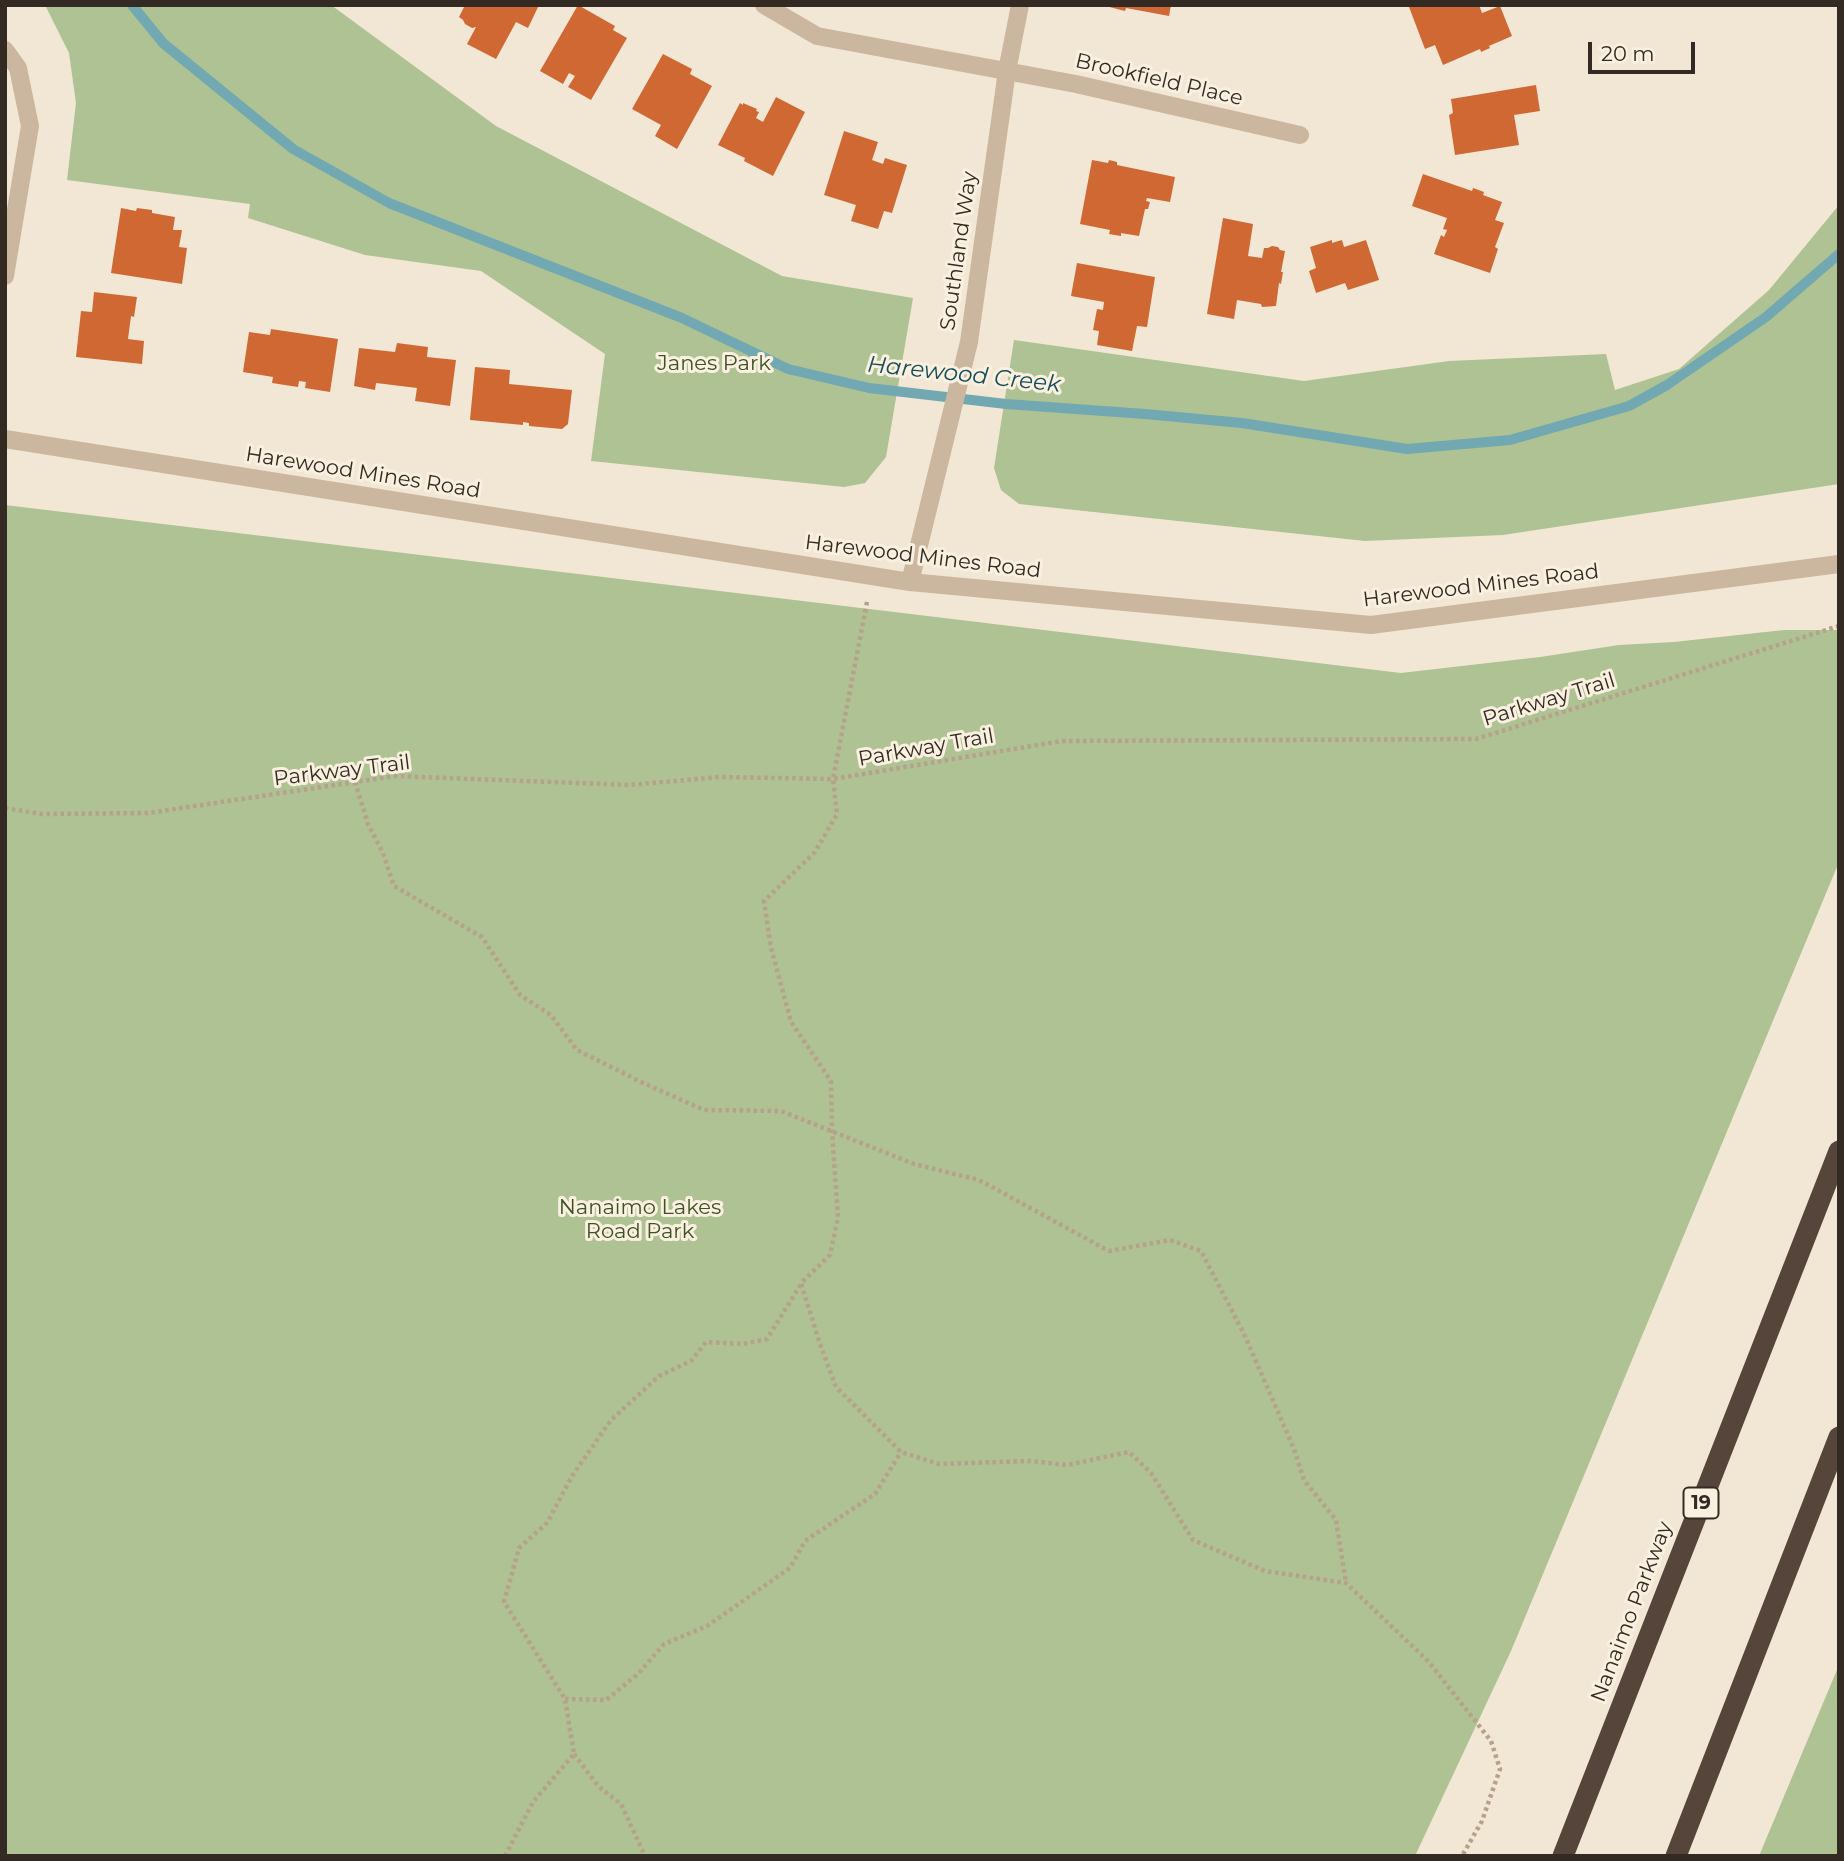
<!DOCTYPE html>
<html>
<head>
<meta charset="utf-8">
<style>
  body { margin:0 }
  #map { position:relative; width:1844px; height:1861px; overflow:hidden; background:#f2e7d4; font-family:Montserrat,sans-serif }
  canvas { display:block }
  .frame { position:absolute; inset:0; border:7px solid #332a23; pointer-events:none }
  .scale { position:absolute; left:1588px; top:42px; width:107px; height:32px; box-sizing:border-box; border:4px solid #332a23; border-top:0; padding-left:9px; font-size:21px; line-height:24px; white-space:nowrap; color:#332a23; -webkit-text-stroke:5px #faf0e0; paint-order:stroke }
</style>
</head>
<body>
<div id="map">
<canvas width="1844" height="1861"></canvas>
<div class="frame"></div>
<div class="scale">20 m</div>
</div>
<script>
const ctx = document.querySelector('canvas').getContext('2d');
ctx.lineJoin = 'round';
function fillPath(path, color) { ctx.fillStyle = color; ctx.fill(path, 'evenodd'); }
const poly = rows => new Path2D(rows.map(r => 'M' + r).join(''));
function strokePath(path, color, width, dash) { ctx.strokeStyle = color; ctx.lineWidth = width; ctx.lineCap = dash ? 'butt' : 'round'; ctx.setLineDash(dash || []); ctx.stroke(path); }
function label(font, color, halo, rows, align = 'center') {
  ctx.font = font + ' Montserrat,sans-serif'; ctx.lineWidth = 6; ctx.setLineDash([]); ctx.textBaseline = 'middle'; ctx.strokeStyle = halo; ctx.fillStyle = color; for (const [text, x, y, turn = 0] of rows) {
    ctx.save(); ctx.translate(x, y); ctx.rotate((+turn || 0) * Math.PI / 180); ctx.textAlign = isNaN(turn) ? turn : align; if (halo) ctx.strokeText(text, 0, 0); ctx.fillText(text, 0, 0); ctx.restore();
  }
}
const green = poly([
  [45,5,331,5,496,126,782,276,913,298,886,457,865,483,844,487,591,461,605,354,481,271,365,255,248,218,250,204,67,180,76,103,69,53],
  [1839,205,1839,484,1503,535,1365,541,1019,504,1001,490,994,468,1014,340,1304,381,1449,361,1606,354,1615,390,1679,369,1769,290],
  [5,505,1401,673,1540,657,1619,645,1674,642,1784,630,1839,630,1839,862,1511,1651,1415,1856,5,1856],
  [1839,1665,1839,1856,1759,1856]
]);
const stream = poly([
  [132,5,163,43,293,149,389,203,682,318,788,369,869,388,1006,404,1145,414,1242,423,1407,449,1510,440,1629,406,1667,385,1766,317,1839,254]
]);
const building = poly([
  [465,5,539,5,528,28,516,22,496,59,467,44,476,27,472,28,465,24,463,20,459,17],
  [578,5,615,26,613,30,627,38,591,100,568,87,575,76,569,73,563,84,540,71],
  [1102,5,1171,5,1169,16,1126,8,1125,11,1121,10],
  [1414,5,1479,5,1482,13,1500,6,1512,36,1489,46,1490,48,1481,52,1480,49,1443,65,1435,45,1425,49,1409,7],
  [663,54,692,69,690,74,712,86,677,149,655,136,661,125,632,109],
  [1536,85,1540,111,1514,115,1519,145,1455,155,1449,115,1453,113,1451,99],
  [776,97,805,112,773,176,744,161,745,158,718,145,740,103,743,105,743,103,757,109,756,111,759,112,756,118,763,122],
  [844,131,878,142,872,160,883,164,885,158,907,165,892,213,884,211,878,229,851,221,856,205,824,195],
  [1092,160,1108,163,1109,160,1117,162,1117,165,1175,177,1170,202,1147,198,1146,201,1150,202,1148,209,1145,209,1139,236,1121,233,1121,236,1109,234,1110,230,1080,224],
  [1423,174,1472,191,1473,188,1484,192,1483,195,1502,202,1495,220,1504,223,1495,247,1498,249,1490,273,1434,254,1441,235,1444,237,1447,230,1443,229,1447,218,1412,206],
  [121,208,136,211,137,208,152,210,152,213,175,217,173,230,182,230,179,247,187,248,182,284,111,273],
  [1223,218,1253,224,1248,256,1262,258,1264,248,1268,248,1272,246,1278,247,1280,250,1285,251,1281,272,1283,272,1281,284,1279,283,1276,306,1262,307,1261,304,1237,300,1234,319,1207,314],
  [1332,240,1332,243,1342,240,1344,247,1366,240,1379,280,1348,290,1345,283,1316,293,1309,271,1316,268,1310,247],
  [1077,263,1155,277,1147,327,1137,326,1132,351,1097,345,1099,331,1093,330,1097,309,1103,310,1104,302,1071,296],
  [94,292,137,297,134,317,131,316,128,339,144,341,142,364,76,357,81,311,92,312],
  [271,329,338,339,330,392,305,388,306,382,299,381,298,387,272,383,273,377,243,372,249,332,270,335],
  [397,343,428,347,427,357,456,360,450,406,415,401,417,388,376,383,375,390,354,386,359,348,395,352],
  [475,367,510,370,509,384,572,390,568,424,562,429,529,426,529,423,523,422,523,425,470,420]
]);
const path = poly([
  [867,602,833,779,837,814,815,852,764,901,771,948,791,1022,831,1081,832,1131,838,1217,830,1255,801,1283,820,1344,836,1387,901,1452,939,1464,1030,1461,1067,1465,1129,1452,1151,1473,1193,1540,1265,1571,1346,1583,1428,1661,1491,1741,1500,1769,1482,1821,1462,1856],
  [355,782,368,824,383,853,394,886,482,937,520,995,551,1015,577,1050,641,1082,704,1110,781,1111,914,1164,979,1180,1109,1251,1170,1240,1201,1251,1245,1336,1294,1449,1304,1480,1336,1520,1346,1583],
  [5,808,42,814,148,813,395,776,630,785,719,777,833,779,1062,741,1476,739,1839,626],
  [565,1699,606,1700,638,1674,664,1644,707,1626,790,1568,805,1541,875,1494,901,1452],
  [1838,1701,1839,1702],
  [574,1754,598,1786,621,1804,645,1856],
  [505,1856,533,1802,574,1754,565,1699,504,1602,519,1548,547,1523,572,1476,611,1420,659,1376,691,1361,706,1342,743,1344,767,1339,801,1284]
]);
const minor = poly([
  [764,5,817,36,1076,84,1300,135],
  [5,50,18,68,30,126,5,276],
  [5,439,910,582,1371,625,1839,564],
  [910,582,969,342,1007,71,1020,5]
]);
const motorway = poly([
  [1563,1856,1839,1151],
  [1676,1856,1839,1437]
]);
const shields = [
  [1701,1503,35]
];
const shieldNames = [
  ["19",1701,1503]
];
const streetNames = [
  ["Brookfield Place",1159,80,13],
  ["Southland Way",959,251,-82],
  ["Harewood Mines Road",363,473,9],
  ["Harewood Mines Road",923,557,7],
  ["Harewood Mines Road",1481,586,-7],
  ["Parkway Trail",1549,700,-17],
  ["Parkway Trail",926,748,-10],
  ["Parkway Trail",342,771,-7],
  ["Nanaimo Parkway",1632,1612,-69]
];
const parkNames = [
  ["Janes Park",714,364],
  ["Nanaimo Lakes",640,1208],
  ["Road Park",640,1232]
];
const waterNames = [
  ["Harewood Creek",964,375,6]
];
fillPath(green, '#aec293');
strokePath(stream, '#71a8b1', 10);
fillPath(building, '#d06834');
strokePath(path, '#b6a18a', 4.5, [3.5, 3.5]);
strokePath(minor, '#cbb79f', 18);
strokePath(motorway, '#55453a', 21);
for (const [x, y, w] of shields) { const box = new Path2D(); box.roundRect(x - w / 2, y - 15.5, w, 31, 5); ctx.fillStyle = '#faf0e0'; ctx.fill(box); strokePath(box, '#332a23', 2); }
label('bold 19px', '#332a23', null, shieldNames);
label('21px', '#332a23', '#faf0e0', streetNames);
label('21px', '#3e5325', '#faf0e0', parkNames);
label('italic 23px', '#164d58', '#faf0e0', waterNames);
</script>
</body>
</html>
